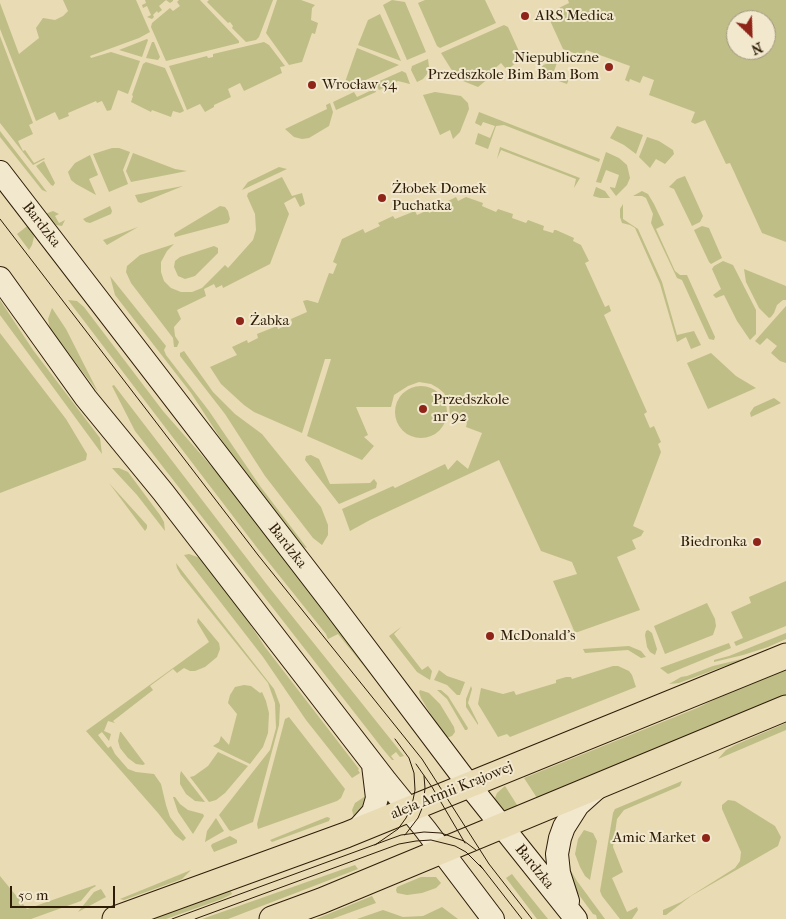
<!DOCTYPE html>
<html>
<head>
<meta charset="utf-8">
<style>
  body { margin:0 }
  #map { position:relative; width:786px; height:919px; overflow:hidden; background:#e9dbb3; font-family:"IM FELL French Canon",serif }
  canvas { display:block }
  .north { position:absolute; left:726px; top:10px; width:50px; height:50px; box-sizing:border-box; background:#f1e8ce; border:1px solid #a3967e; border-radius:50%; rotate:156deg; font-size:14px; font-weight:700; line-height:20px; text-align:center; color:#2e1c07 }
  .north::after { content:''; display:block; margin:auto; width:18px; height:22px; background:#8f2418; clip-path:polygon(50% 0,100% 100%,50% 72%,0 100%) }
  .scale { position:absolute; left:10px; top:886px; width:105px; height:22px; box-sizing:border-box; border:2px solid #2e1c07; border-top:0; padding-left:6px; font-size:15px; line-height:18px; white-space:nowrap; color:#2e1c07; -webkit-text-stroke:4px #f1e8ce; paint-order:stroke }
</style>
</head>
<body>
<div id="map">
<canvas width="786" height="919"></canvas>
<div class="north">N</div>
<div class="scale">50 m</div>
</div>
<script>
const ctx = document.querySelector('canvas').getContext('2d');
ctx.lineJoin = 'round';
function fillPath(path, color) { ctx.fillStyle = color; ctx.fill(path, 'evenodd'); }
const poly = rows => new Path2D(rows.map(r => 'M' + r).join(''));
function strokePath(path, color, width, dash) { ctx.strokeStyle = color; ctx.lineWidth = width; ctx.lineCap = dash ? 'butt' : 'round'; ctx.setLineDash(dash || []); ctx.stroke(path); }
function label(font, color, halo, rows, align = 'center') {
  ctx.font = font + ' "IM FELL French Canon",serif'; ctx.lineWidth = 4; ctx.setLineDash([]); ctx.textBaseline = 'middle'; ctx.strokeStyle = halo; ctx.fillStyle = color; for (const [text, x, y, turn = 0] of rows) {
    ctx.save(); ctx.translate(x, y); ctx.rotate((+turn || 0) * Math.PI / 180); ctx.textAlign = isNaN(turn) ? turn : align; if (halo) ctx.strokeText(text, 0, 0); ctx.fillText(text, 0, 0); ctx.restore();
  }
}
const green = poly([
  [63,0,136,0,150,32,139,38,90,56,91,58,111,52,140,61,128,94,118,90,111,110,107,111,102,101,97,103,96,101,68,113,69,116,59,120,55,112,36,121,0,29,0,3,19,54,39,38,36,28,43,18,55,20,63,16,68,11],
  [145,0,173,0,173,1,170,3,166,0,159,6,162,10,158,13,157,11,153,15,154,17,152,19,147,17,151,15,147,6,143,8,142,5,146,3],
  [179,0,200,0,239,41,239,43,166,61,151,27,152,23,170,8,173,11,180,6,177,2],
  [209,0,273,0,259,37,256,40,246,42,232,28,233,26,230,22,228,23,207,2],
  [277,0,301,0,315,5,312,8,311,20,318,23,315,34,312,33,302,62,289,65,266,33],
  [392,0,405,2,426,52,407,60,383,5],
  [425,0,485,0,496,23,440,48,437,46,418,3],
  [568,0,786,0,786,242,762,233,730,163,726,164,705,120,695,124,691,122,695,112,649,95,654,80,643,76,640,83,630,79,629,82,625,80,630,66,586,50,581,64,577,62,579,55,563,49,547,14,569,3],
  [736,20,766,20,766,50,736,50],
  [380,14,401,61,358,45,368,20],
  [504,25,508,27,522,58,507,70,501,63,492,71,494,74,478,87,463,81,451,69,441,53],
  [0,36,33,123,29,125,33,134,18,141,23,151,25,150,34,163,44,158,45,159,33,165,0,123],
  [147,39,148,40,142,57,119,50],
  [152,42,154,42,160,57,158,60,146,58],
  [264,42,269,45,285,66,280,67,282,73,244,91,240,83,228,89,231,97,214,105,214,107,205,112,200,104,187,110,169,66,207,56,208,58,213,57,213,54],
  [357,48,399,65,348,88,345,82],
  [428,59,429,67,427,74,423,79,417,82,411,70,412,66],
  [556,60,558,60,554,71,569,79,567,84,545,76,541,72,541,66],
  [146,62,165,68,184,111,180,113,173,111,171,117,152,110,151,112,131,102,133,96,132,95,143,64],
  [402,71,406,73,410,84,398,81,379,90,375,83],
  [370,84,373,84,376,92,336,110,333,102,354,92,357,97,372,90],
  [435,92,461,96,468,103,469,109,460,132,453,139,450,130,440,135,423,95],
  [330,103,333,112,329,126,309,138,302,139,294,137,285,129,327,109,326,105],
  [479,112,600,159,599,162,504,125,496,126,488,149,475,144,478,133,490,138,495,126,483,122,481,126,475,123],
  [617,126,643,135,636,154,624,145,610,138],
  [0,131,37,179,47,192,42,190,0,137],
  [647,137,659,141,673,150,674,154,665,164,656,159,650,168,639,157],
  [500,147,580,178,574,188,576,179,501,150,497,159],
  [112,148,119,148,130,152,123,170,128,184,109,192,93,154],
  [606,152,619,158,627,165,630,178,627,185,616,196,610,188,610,187,615,188,619,175,606,170,601,183,596,182],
  [133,153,175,169,187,171,131,182,126,171],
  [90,155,98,175,89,179,96,195,76,184,71,180,68,172,75,163],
  [44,161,55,183,53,186,51,185,36,166],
  [279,167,287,169,242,190,248,182],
  [685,176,703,216,700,222,692,226,674,189,669,187,677,179],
  [282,177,292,196,302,193,305,204,300,207,295,197,284,203,289,214,270,264,223,288,222,285,216,288,214,284,204,289,206,296,177,310,181,319,174,327,175,336,179,342,177,347,174,347,173,338,131,283,126,272,127,266,140,255,174,244,167,251,161,262,161,272,164,281,171,288,181,292,192,292,202,288,225,265,228,268,253,240,256,230,255,214,247,196,248,193],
  [183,186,141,203,138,202,135,195],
  [596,187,605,191,610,198,600,198,593,196],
  [642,191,648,194,654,204,664,225,656,229,675,271,680,275,687,275,715,337,714,340,709,339,682,280,677,278,651,223,653,214,646,198,642,196,633,196],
  [456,197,458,201,466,197,483,203,482,206,496,212,498,209,513,214,512,218,526,223,528,220,544,226,543,230,553,233,554,230,556,230,574,238,573,241,581,245,589,261,585,263,605,307,609,305,611,311,604,315,647,412,644,414,650,428,654,426,661,442,658,444,661,452,633,526,644,531,641,536,632,540,636,549,617,557,640,610,575,633,553,581,577,574,572,562,541,551,499,460,370,520,350,531,342,509,393,486,395,488,445,464,448,470,457,460,468,469,482,433,466,427,467,423,450,416,449,403,444,393,438,388,431,384,419,382,408,386,394,395,391,407,356,407,368,435,364,437,374,446,362,460,307,436,331,359,325,359,302,433,254,412,244,405,221,384,210,367,237,355,232,347,247,340,248,343,258,338,257,334,277,326,278,329,292,323,291,319,307,312,303,301,307,300,318,303,329,273,333,274,337,264,333,262,342,239,363,229,365,233,380,226,378,223,393,216,395,219,415,211,417,215,428,210,429,213,443,207,442,204],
  [623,204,623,219,638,229,662,282,677,335,694,331,701,345,691,349,686,337,677,342,660,284,635,228,630,225,622,223,620,217,620,209],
  [110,206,112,211,111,214,90,223,86,222,83,219],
  [220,206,225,207,228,211,230,219,228,223,175,237,174,234,175,233],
  [53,211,59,214,55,216,59,223,65,220,62,226,56,225,45,214],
  [30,224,34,237,32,245,29,250,17,234],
  [702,226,709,228,722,258,711,264,709,262,694,230],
  [138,227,107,245,103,240],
  [214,246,218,248,218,253,195,276,185,279,178,276,174,267,175,261,180,257],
  [723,261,733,265,756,310,756,334,750,340,737,321,724,295,716,298,713,295,721,289,712,269,714,266],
  [744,269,786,286,786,300,783,300,777,305,774,313,771,317,769,318,759,308,746,282],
  [110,276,166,346,164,350,166,355,209,411,260,486,307,548,299,546,245,476,191,393,115,295],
  [0,300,33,350,100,438,102,454,0,315],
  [68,300,77,301,84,307,163,411,239,498,421,737,338,634,328,639,326,634,258,549],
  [786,306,786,363,780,361,771,353,777,346,767,338,760,345,755,341],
  [52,308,66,329,98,392,50,329,48,319],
  [0,333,66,419,87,454,86,460,0,493],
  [184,351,213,392,235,414,262,434,321,507,328,525,328,535,322,545,313,538,265,476,225,414,180,356,180,353],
  [711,353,736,376,756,388,708,409,687,363],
  [114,385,268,586,404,756,400,757,396,752,391,756,394,760,392,760,382,748,135,431,112,386],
  '395 412a26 26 0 1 1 52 0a26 26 0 1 1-52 0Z',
  [774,398,781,403,751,417,750,413,754,407],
  [311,455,319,459,330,484,370,483,374,479,377,483,376,488,339,504,305,460,306,456],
  [112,468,119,468,128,472,160,515,164,522,165,531,137,495],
  [109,483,147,525,147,528,145,531],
  [189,554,200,558,229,592,265,647,359,769,358,770,360,773,352,778,306,720,263,657,184,555],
  [176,563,274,689,280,705,279,725,253,822,231,831,229,830,219,815,270,750,276,728,275,703,268,683,181,575,177,568],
  [786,581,786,626,736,646,734,642,743,638,731,612,751,603,749,597],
  [707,603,715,619,716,626,713,635,665,654,654,626],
  [198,618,219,643,220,649,217,657,205,667,195,671,190,671,184,668,177,673,173,669,150,686,153,690,113,721,115,723,108,721,104,731,111,734,109,741,102,732,98,735,108,748,111,746,115,754,128,769,136,772,154,774,161,784,166,805,170,817,186,838,183,841,175,835,158,813,86,731,209,642,197,622],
  [401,627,394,634,422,670,428,666,432,671,430,680,417,672,389,636],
  [648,630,652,633,657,649,655,655,650,652,647,647,645,635,646,631],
  [786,633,786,639,768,647,743,655,714,662,714,660,729,656],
  [729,643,731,648,668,674,660,668],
  [786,643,786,647,761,658,725,666,679,683,669,684,681,677,687,676,713,666,758,655],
  [629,646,641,651,646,657,641,658,628,650,585,653,583,649],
  [786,665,786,697,539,801,524,778,697,708],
  [613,666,618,666,629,671,632,675,636,687,510,737,507,734,498,737,478,704,481,688,503,694,514,691,516,695,556,683,556,680,566,677,571,677,572,679],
  [439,670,447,676,465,682,460,695,457,695,447,685,434,680],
  [244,685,251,686,260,693,262,692,266,701,269,713,268,733,263,747,250,764,213,746,219,742,221,736,229,745,237,714,228,703,230,695,235,687],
  [471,686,472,689,468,703,478,723,478,725,466,707,466,699],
  [420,690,429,693,440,704,454,727,455,732,452,736,446,738,443,735,421,698,419,692],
  [437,690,441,690,448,696,468,728,467,730,465,730,447,699],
  [289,717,345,789,341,798,337,801,258,829,257,824,285,719],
  [786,723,786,730,718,759,726,750,735,745],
  [120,732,121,732,145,764,143,765,136,764,128,758,120,748,118,741],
  [218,752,248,766,225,793,216,800,209,802,190,777,194,776,208,766],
  [181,771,205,802,195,801,186,794,180,784,180,775],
  [682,781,680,786,624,810,617,819,613,847,623,872,612,878,627,912,637,907,638,910,632,919,620,919,602,896,600,891,613,813,615,809],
  [505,786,519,808,511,811,504,810,498,805,495,798,497,793],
  [367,795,367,807,354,818,352,810,355,803],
  [173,797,175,797,180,804,188,810,203,814,204,816,193,834,178,812],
  [728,800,735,801,775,826,781,837,778,846,691,896,666,915,663,915,663,910,681,902,735,868,740,861,741,852,722,809,722,805],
  [327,817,330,818,329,821,272,842,270,840],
  [216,818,224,831,205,842,207,831],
  [584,830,593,833,597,841,590,880,585,876,580,867,575,854,578,839],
  [230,836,237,840,237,843,214,852,211,846,212,844],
  [568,852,571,871,577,881,605,919,597,919,596,915,593,914,571,884],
  [355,865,358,869,228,919,202,919],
  [191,870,182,879,124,900,120,899],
  [512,874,515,878,548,919,537,919,506,878],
  [0,876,27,909,95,885,96,886,91,889,81,901,31,919,0,919],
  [421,877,436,877,441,883,436,888,422,893,407,895,397,893,396,890,397,887],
  [229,887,232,894,222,899,166,919,143,919],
  [101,889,106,897,78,912,94,892],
  [372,896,376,903,332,919,316,919],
  [442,907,458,919,357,919,383,910,403,917,423,916]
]);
const secondary = poly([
  [0,172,331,602,469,785,576,919],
  [0,278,86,398,163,492,386,781,425,829,493,919],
  [356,831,373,812,377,798,373,765],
  [568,901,559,873,557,854,560,838,564,827,578,805,597,788]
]);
const primary = poly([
  [115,919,346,835,786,656],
  [272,919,321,901,786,708]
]);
const tram = poly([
  [0,219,258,555,422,759,489,864,532,919],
  [416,764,432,787,465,843],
  [405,835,418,818,423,806,425,788,424,776],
  [375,845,398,829,406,818,412,805,415,790,414,773,409,758,395,739],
  [480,865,522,919],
  [172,919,401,835,424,832,441,833,464,841,476,850],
  [195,919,399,844,416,841,431,840,455,846,466,852,484,870]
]);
const markers = [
  [525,16,5,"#8f2418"],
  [609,67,5,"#8f2418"],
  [312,85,5,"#8f2418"],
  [382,198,5,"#8f2418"],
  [240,321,5,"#8f2418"],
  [423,409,5,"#8f2418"],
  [757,542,5,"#8f2418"],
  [490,636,5,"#8f2418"],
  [706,838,5,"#8f2418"]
];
const poiNames = [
  ["ARS Medica",535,16],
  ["Niepubliczne",599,58,"right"],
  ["Przedszkole Bim Bam Bom",599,75,"right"],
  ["Wrocław 54",322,85],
  ["Żłobek Domek",392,189],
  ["Puchatka",392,206],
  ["Żabka",250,321],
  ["Przedszkole",433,400],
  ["nr 92",433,417],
  ["Biedronka",747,542,"right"],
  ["McDonald's",500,636],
  ["Amic Market",696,838,"right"]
];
const streetNames = [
  ["Bardzka",41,225,52],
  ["Bardzka",287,546,52],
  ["aleja Armii Krajowej",452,791,-22],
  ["Bardzka",534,867,51]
];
fillPath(green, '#bfbe87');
strokePath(secondary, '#2e1c07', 24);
strokePath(primary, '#2e1c07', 27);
strokePath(secondary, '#f1e8ce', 22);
strokePath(primary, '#e9dbb3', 25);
strokePath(tram, '#2e1c07', 1);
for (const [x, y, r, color] of markers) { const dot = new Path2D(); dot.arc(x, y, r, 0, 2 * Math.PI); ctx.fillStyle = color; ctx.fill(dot); strokePath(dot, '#f1e8ce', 2); }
label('15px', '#2e1c07', '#f1e8ce', poiNames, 'left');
label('15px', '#2e1c07', '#f1e8ce', streetNames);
</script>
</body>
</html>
